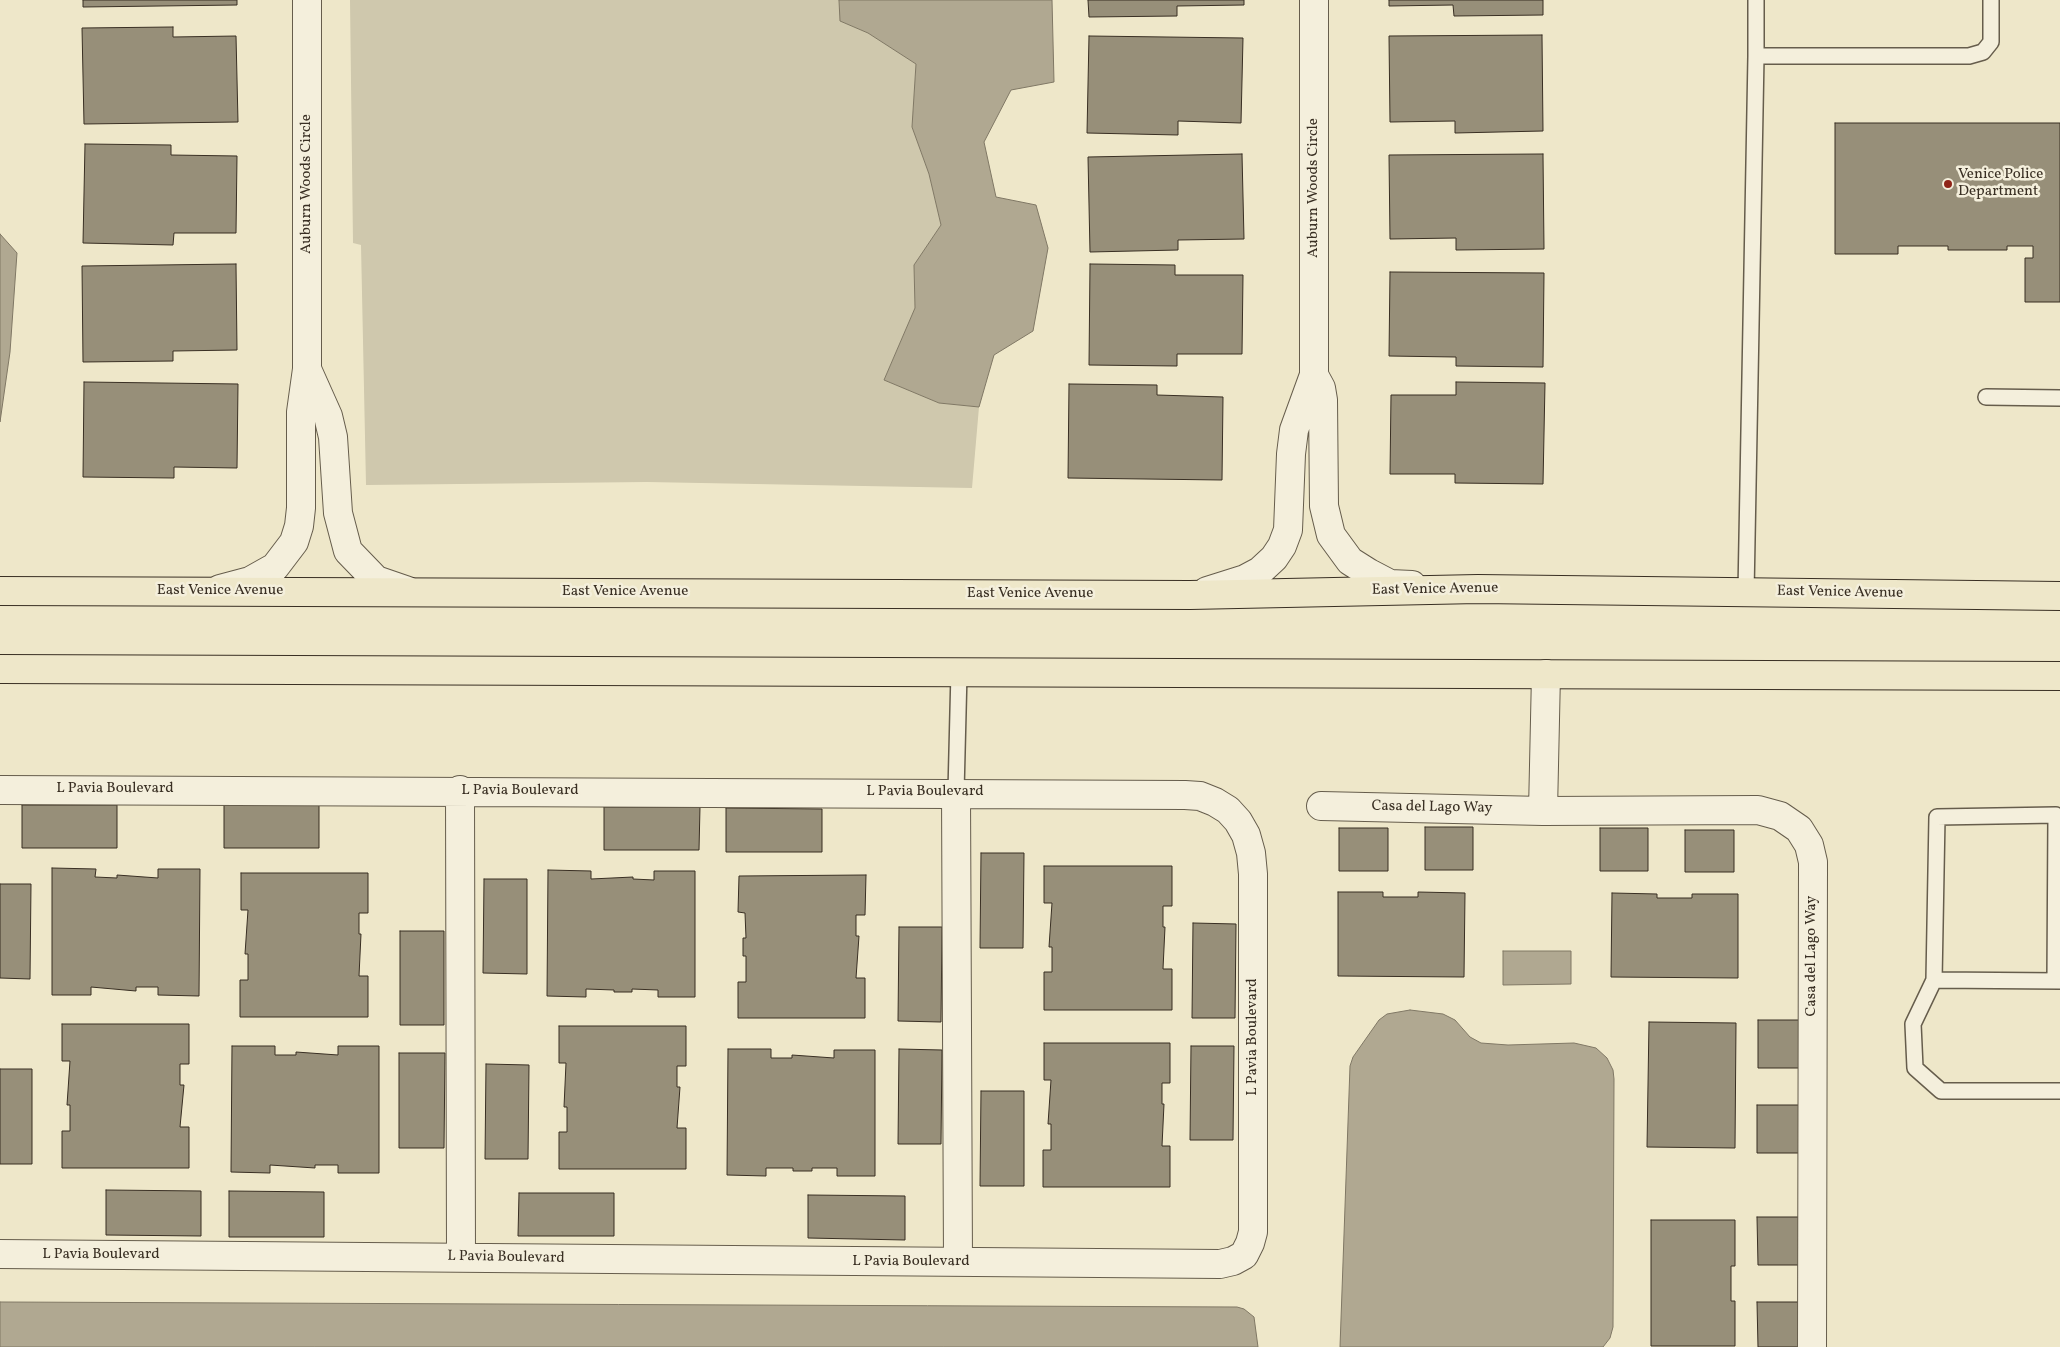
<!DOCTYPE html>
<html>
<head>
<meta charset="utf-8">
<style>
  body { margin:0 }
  canvas { display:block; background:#eee7c9 }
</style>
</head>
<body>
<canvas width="2060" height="1347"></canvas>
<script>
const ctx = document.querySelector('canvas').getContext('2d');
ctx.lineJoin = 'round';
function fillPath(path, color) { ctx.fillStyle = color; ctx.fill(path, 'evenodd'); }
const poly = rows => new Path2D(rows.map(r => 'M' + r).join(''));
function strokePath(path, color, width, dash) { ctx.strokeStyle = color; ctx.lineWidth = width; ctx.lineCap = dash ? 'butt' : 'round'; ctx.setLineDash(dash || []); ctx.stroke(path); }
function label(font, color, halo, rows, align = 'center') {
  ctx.font = font + ' Vollkorn,serif'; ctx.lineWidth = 5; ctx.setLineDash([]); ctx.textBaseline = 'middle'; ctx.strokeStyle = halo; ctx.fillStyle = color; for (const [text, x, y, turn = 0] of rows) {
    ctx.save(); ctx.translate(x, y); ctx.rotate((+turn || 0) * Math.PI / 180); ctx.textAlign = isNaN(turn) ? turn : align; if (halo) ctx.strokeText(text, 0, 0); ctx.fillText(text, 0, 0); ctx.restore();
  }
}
const green = poly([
  [350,0,839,0,840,21,868,33,916,64,912,127,929,174,941,225,914,265,915,308,884,380,939,403,979,407,972,488,647,482,366,485,361,245,353,243]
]);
const water = poly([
  [839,0,1052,0,1054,82,1011,90,984,142,996,197,1036,205,1048,248,1033,331,994,355,979,407,939,403,884,380,915,308,914,265,941,225,929,174,912,127,916,64,868,33,840,21,839,0],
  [0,234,17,253,10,352,0,422,0,234],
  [1503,951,1571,951,1571,984,1503,985,1503,951],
  [1410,1010,1443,1014,1455,1020,1470,1037,1481,1043,1508,1045,1574,1043,1596,1048,1607,1058,1613,1070,1614,1079,1613,1327,1610,1338,1603,1347,1340,1347,1350,1066,1353,1057,1379,1020,1387,1014,1410,1010],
  [0,1302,1237,1307,1244,1309,1254,1317,1258,1347,0,1347,0,1302]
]);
const building = poly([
  [83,0,237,0,237,5,83,7,83,0],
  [1088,0,1244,0,1244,5,1177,6,1177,16,1089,17,1088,0],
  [1389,0,1543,0,1543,15,1454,16,1453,5,1389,6,1389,0],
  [173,27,173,37,236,36,238,122,84,124,82,28,173,27],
  [1542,35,1543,131,1455,133,1455,121,1390,122,1389,36,1542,35],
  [1089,36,1243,38,1241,123,1178,121,1178,135,1087,133,1089,36],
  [1835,123,2060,123,2060,302,2025,302,2025,258,2033,258,2033,246,2007,246,2007,250,1948,250,1948,246,1898,246,1898,254,1835,254,1835,123],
  [85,144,171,145,171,155,237,156,236,233,174,233,173,245,83,243,85,144],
  [1242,154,1244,239,1178,240,1178,250,1090,252,1088,157,1242,154],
  [1543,154,1544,249,1456,250,1456,238,1390,239,1389,155,1543,154],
  [236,264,237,350,173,351,173,361,83,362,82,266,236,264],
  [1090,264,1175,265,1175,275,1243,275,1242,354,1177,354,1177,366,1089,365,1090,264],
  [1390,272,1544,273,1543,367,1456,366,1456,357,1389,356,1390,272],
  [84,382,238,384,237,468,174,467,174,478,83,477,84,382],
  [1456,382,1545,383,1543,484,1455,483,1455,474,1390,474,1391,395,1456,395,1456,382],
  [1069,384,1157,385,1157,395,1223,397,1222,480,1068,478,1069,384],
  [22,805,117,805,117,848,22,848,22,805],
  [224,805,319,805,319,848,224,848,224,805],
  [604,807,700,807,699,850,604,850,604,807],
  [726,808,822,809,822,852,726,852,726,808],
  [1425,827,1473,827,1473,870,1425,870,1425,827],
  [1339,828,1388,828,1388,871,1339,871,1339,828],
  [1600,828,1648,828,1648,871,1600,871,1600,828],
  [1685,830,1734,830,1734,872,1685,872,1685,830],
  [981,853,1024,853,1023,948,980,948,981,853],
  [1044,866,1172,866,1172,906,1163,906,1163,927,1165,927,1163,969,1172,969,1172,1010,1044,1010,1044,972,1052,972,1052,947,1049,947,1052,903,1044,903,1044,866],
  [52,868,96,869,95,877,117,878,117,875,158,878,158,869,200,869,199,996,158,995,158,987,136,987,136,991,91,987,91,995,52,995,52,868],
  [548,870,591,871,591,879,633,877,633,879,654,880,654,871,695,871,695,997,658,997,658,990,632,989,632,992,614,992,614,990,586,989,586,997,547,996,548,870],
  [241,873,368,873,368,913,359,913,359,934,361,934,359,976,368,976,368,1017,240,1017,240,980,248,980,248,954,245,954,248,910,241,910,241,873],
  [866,875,865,915,856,915,856,936,859,936,856,978,865,978,865,1018,738,1018,738,982,746,982,746,956,743,956,743,938,746,938,745,913,738,912,739,876,866,875],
  [484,879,527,879,527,974,483,973,484,879],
  [0,884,31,884,30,979,0,978,0,884],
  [1338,892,1383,892,1383,897,1418,897,1418,892,1465,893,1464,977,1338,976,1338,892],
  [1612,893,1657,894,1657,898,1692,898,1692,894,1738,894,1738,978,1611,977,1612,893],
  [1193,923,1236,924,1235,1018,1192,1018,1193,923],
  [899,927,942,927,941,1022,898,1021,899,927],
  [400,931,444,931,444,1025,400,1025,400,931],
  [1758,1020,1800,1020,1800,1068,1758,1068,1758,1020],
  [1649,1022,1736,1023,1735,1148,1647,1147,1649,1022],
  [62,1024,189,1024,189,1064,180,1064,180,1085,184,1085,180,1127,189,1127,189,1168,62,1168,62,1131,70,1131,70,1105,67,1105,70,1061,62,1061,62,1024],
  [559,1026,686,1026,686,1066,677,1066,677,1087,680,1087,677,1128,686,1128,686,1169,559,1169,559,1132,567,1132,567,1107,564,1107,566,1063,559,1063,559,1026],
  [1044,1043,1170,1043,1170,1083,1162,1083,1162,1104,1164,1104,1162,1146,1170,1146,1170,1187,1043,1187,1043,1150,1051,1150,1051,1124,1048,1124,1051,1080,1044,1080,1044,1043],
  [232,1046,275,1046,275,1055,296,1055,296,1052,338,1055,338,1046,379,1046,379,1173,338,1173,338,1165,315,1165,315,1168,270,1165,270,1173,231,1172,232,1046],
  [1191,1046,1234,1046,1233,1140,1190,1140,1191,1046],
  [728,1049,771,1049,771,1058,792,1058,792,1055,834,1058,834,1050,875,1050,875,1176,837,1176,837,1168,812,1168,812,1171,793,1171,793,1168,766,1168,766,1176,727,1175,728,1049],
  [899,1049,942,1050,941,1144,898,1144,899,1049],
  [399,1053,445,1053,444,1148,399,1148,399,1053],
  [486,1064,529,1065,528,1159,485,1159,486,1064],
  [0,1069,32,1069,32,1164,0,1164,0,1069],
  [981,1091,1024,1091,1024,1186,980,1186,981,1091],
  [1757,1105,1800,1105,1800,1153,1757,1153,1757,1105],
  [106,1190,201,1191,201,1236,106,1235,106,1190],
  [229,1191,324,1192,324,1237,229,1237,229,1191],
  [519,1193,614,1193,614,1236,518,1236,519,1193],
  [808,1195,905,1196,905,1240,808,1238,808,1195],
  [1757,1217,1800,1217,1800,1265,1758,1265,1757,1217],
  [1651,1220,1735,1220,1735,1266,1731,1266,1731,1301,1735,1301,1735,1346,1651,1346,1651,1220],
  [1757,1302,1800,1302,1800,1347,1758,1347,1757,1302]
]);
const lane = poly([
  [1756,0,1756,56,1969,56,1983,52,1991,42,1991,0],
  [1986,397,2060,398],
  [1746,592,1756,56],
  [956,792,959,672],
  [1934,980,1937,817,2056,815,2055,981],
  [2060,981,1934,980,1913,1024,1915,1068,1941,1091,2060,1091]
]);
const street = poly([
  [307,369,328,416,333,437,338,513,348,551,376,580,408,591],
  [1314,375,1321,388,1323,400,1324,506,1331,535,1350,561,1369,573,1390,584,1412,585],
  [220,589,250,581,275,567,294,542,299,526,301,508,301,412,307,369,307,0],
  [1207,591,1245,579,1260,571,1274,558,1282,546,1288,530,1291,454,1294,430,1314,375,1314,0],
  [0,790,1185,795,1200,796,1215,802,1228,810,1238,821,1246,835,1251,853,1253,874,1253,1232,1250,1243,1244,1255,1233,1261,1220,1264,0,1254],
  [460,790,461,1258],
  [956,792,958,1262],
  [1321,806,1543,811,1758,810,1780,816,1799,829,1809,845,1813,862,1812,1347],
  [1543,811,1546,674]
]);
const primary = poly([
  [0,591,1190,595,1478,589,2060,596],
  [0,669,2060,676]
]);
const markers = [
  [1948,184,5,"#8f2418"]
];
const poiNames = [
  ["Venice Police",1958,175],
  ["Department",1958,192]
];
const streetNames = [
  ["Auburn Woods Circle",307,184,-90],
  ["Auburn Woods Circle",1314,188,-90],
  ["East Venice Avenue",1435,590,-1],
  ["East Venice Avenue",220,591],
  ["East Venice Avenue",625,592],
  ["East Venice Avenue",1840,593,1],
  ["East Venice Avenue",1030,594],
  ["L Pavia Boulevard",115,789],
  ["L Pavia Boulevard",520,791],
  ["L Pavia Boulevard",925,792],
  ["Casa del Lago Way",1432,808,1],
  ["Casa del Lago Way",1812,956,-90],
  ["L Pavia Boulevard",1253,1037,-90],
  ["L Pavia Boulevard",101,1255],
  ["L Pavia Boulevard",506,1258,1],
  ["L Pavia Boulevard",911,1262]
];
fillPath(green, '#cfc8ad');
fillPath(water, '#b0a891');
strokePath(water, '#807865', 1);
fillPath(building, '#978f79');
strokePath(building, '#392f23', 1);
strokePath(lane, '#665d4c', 18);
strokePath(street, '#665d4c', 30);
strokePath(primary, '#392f23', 30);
strokePath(lane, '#f4efdc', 15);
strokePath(street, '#f4efdc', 28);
strokePath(primary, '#eee7c9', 28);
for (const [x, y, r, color] of markers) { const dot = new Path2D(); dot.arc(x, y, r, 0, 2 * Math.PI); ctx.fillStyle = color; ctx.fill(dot); strokePath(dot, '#f4efdc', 2); }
label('15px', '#392f23', '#f4efdc', poiNames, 'left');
label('15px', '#392f23', '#f4efdc', streetNames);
</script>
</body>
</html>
